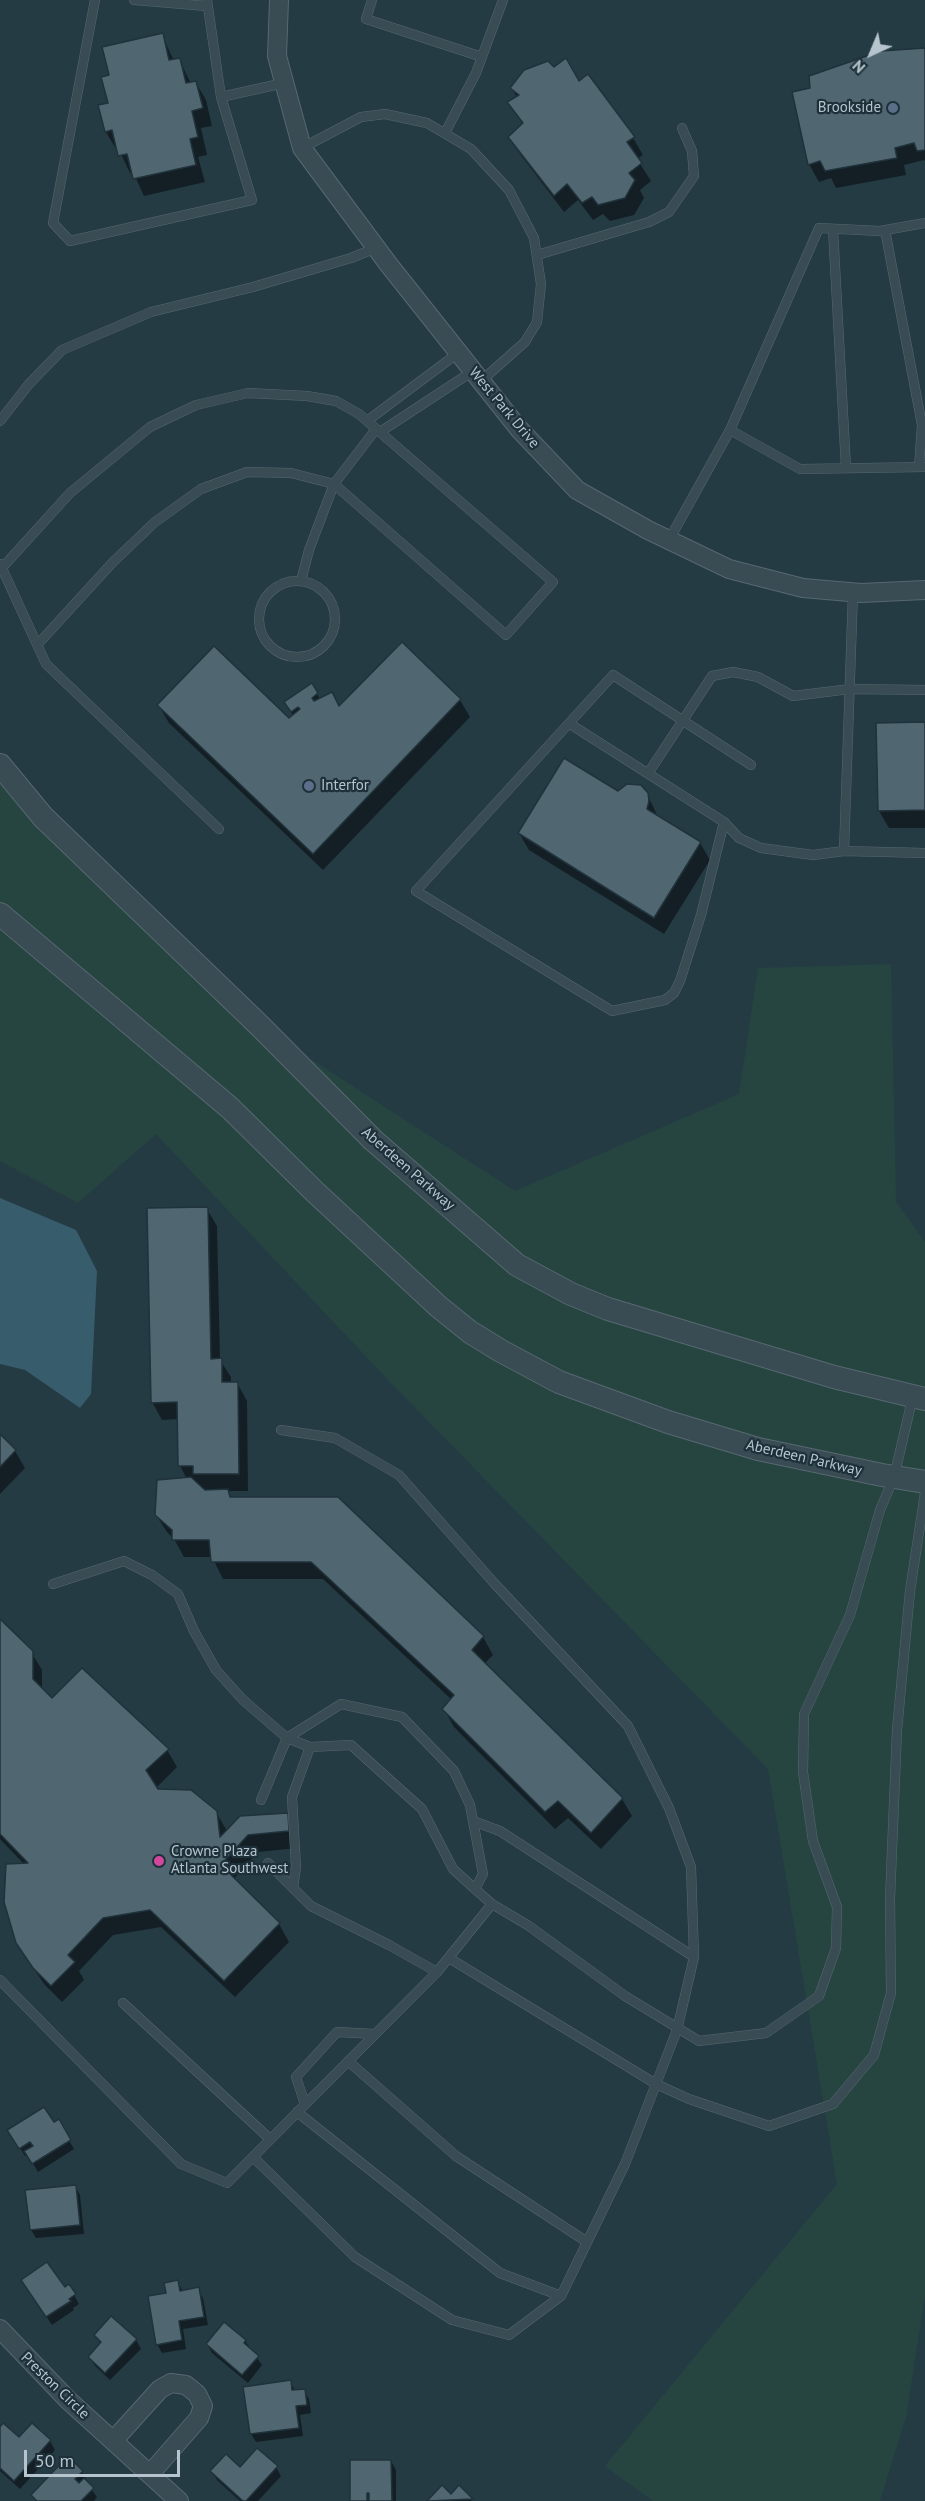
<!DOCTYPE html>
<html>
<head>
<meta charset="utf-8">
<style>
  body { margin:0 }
  #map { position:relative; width:925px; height:2501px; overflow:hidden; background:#243b44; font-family:"PT Sans",sans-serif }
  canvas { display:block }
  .north { position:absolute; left:841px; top:24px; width:60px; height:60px; -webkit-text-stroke:4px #1e3039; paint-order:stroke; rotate:224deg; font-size:16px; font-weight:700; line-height:24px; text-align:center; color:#b6c5cd }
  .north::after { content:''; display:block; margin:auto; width:21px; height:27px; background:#b6c5cd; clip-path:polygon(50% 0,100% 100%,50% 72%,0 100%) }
  .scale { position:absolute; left:24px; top:2450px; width:156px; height:27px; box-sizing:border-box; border:3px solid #b6c5cd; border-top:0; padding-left:8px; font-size:18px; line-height:21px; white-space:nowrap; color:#b6c5cd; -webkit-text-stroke:4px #1e3039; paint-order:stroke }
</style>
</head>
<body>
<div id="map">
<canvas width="925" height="2501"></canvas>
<div class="north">N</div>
<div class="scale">50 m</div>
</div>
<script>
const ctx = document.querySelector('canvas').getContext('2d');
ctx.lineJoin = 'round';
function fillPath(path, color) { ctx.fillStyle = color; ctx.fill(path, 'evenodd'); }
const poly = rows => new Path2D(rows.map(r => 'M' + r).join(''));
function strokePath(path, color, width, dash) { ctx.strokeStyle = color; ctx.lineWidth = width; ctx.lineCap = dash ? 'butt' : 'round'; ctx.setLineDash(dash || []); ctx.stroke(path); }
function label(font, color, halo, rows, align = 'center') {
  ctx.font = font + ' "PT Sans",sans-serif'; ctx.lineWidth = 4.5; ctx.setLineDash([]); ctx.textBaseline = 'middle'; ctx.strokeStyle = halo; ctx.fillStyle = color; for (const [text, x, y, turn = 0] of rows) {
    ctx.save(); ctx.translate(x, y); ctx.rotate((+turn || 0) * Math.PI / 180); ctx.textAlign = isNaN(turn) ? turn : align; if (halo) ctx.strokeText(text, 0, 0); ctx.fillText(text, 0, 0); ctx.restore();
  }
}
const green = poly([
  [0,762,261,1027,515,1191,739,1094,758,968,891,964,896,1202,925,1242,925,2296,906,2417,880,2501,653,2501,605,2466,837,2184,768,1769,389,1381,156,1134,78,1203,0,1161]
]);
const water = poly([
  [0,1198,76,1230,97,1271,91,1394,80,1408,25,1370,0,1364]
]);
const shadow = poly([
  [162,35,174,61,179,59,191,84,196,83,206,100,212,126,201,128,207,155,198,157,205,182,144,196,133,172,130,173,118,148,116,149,106,132,111,76],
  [925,50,925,161,924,160,904,165,906,175,836,188,831,178,819,182,809,164,812,89],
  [554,69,579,83,633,138,643,155,637,159,651,181,640,190,644,198,634,215,610,221,603,214,593,220,578,200,564,212,520,154,510,137,523,125,509,103,517,98,512,88],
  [311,685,320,699,340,707,460,700,470,717,323,870,169,723,159,706,289,720,293,716,286,703],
  [925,723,925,828,889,828,879,811],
  [618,792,647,794,658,817,700,843,710,860,664,934,529,850,519,833],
  [207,1209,217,1226,220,1360,231,1377,231,1383,237,1383,247,1401,248,1491,228,1491,232,1499,483,1637,493,1655,484,1664,622,1799,632,1816,601,1849,568,1818,555,1829,454,1727,444,1709,452,1700,323,1579,223,1579,212,1557,184,1557,174,1539,167,1532,156,1515,187,1479,180,1466,179,1419,162,1420,152,1402],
  [0,1436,15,1451,25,1468,0,1494],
  [0,1621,31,1652,42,1670,42,1690,52,1701,167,1750,177,1767,156,1788,157,1791,216,1812,227,1831,287,1815,297,1832,298,1848,258,1852,233,1880,279,1924,289,1942,235,1997,161,1927,113,1935,79,1971,84,1980,62,2002,45,1985,28,1961,17,1943,25,1865,0,1839],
  [58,2122,74,2149,38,2172,28,2155,25,2156,10,2131,53,2124],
  [75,2186,80,2195,84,2234,36,2238,31,2230],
  [177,2282,183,2291,198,2289,203,2298,208,2325,183,2329,186,2349,162,2353,157,2344,167,2294],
  [28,2289,64,2289,74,2295,79,2304,73,2308,74,2310,52,2325],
  [111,2318,136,2340,141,2349,110,2380,95,2366,90,2357,101,2345,96,2335],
  [245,2341,262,2365,248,2383,212,2353,207,2344],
  [290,2382,295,2390,304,2391,309,2399,311,2413,300,2415,303,2436,256,2442,251,2434,244,2388],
  [32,2425,50,2441,55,2450,20,2489,0,2471,0,2429,19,2439],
  [68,2458,82,2472,87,2480,86,2482,97,2497,94,2501,36,2501,33,2495],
  [391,2461,396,2470,396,2501,352,2501],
  [276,2467,281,2476,258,2501,240,2501,217,2480,212,2471],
  [442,2487,451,2496,459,2488,472,2501,429,2501]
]);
const building = poly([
  [163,33,169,60,180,58,186,83,196,81,203,108,192,111,198,137,190,139,196,165,133,179,127,154,118,156,112,130,105,132,98,105,108,103,101,77,109,75,102,47,163,33],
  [925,48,925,150,917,151,914,143,895,148,897,158,825,171,820,161,808,165,792,92,810,88,809,76,881,51,925,48],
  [566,58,579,81,588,74,635,137,627,142,642,163,629,173,635,180,625,198,598,205,592,197,582,203,567,184,554,196,508,137,523,123,507,102,519,95,510,88,524,70,548,61,554,67,566,58],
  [402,642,461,699,313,854,157,705,214,646,289,718,300,709,298,707,291,712,284,702,312,683,318,693,312,698,314,701,332,692,339,706,402,642],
  [925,722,925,810,878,811,876,723,925,722],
  [564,758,618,791,627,784,641,785,648,793,649,801,647,809,701,842,654,918,518,833,564,758],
  [208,1207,211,1359,222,1358,222,1382,238,1382,239,1474,193,1474,193,1466,178,1466,177,1402,151,1403,147,1208,208,1207],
  [0,1434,16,1450,0,1467,0,1434],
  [191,1477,205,1490,228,1489,230,1497,338,1497,484,1636,472,1650,623,1798,591,1833,558,1801,545,1812,442,1709,454,1695,311,1562,211,1562,209,1540,172,1540,172,1530,155,1515,157,1480,191,1477],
  [0,1619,33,1651,33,1679,52,1698,82,1668,169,1749,146,1770,158,1789,191,1790,217,1811,220,1837,240,1816,288,1813,289,1831,248,1835,221,1865,280,1923,224,1981,150,1910,103,1918,68,1955,75,1962,51,1986,33,1968,16,1943,4,1902,6,1864,28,1863,0,1834,0,1619],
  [44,2107,54,2122,59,2119,71,2140,32,2164,24,2151,33,2146,30,2142,19,2149,7,2130,44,2107],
  [76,2185,80,2225,30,2230,25,2190,76,2185],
  [47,2262,65,2287,69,2284,76,2294,69,2299,71,2301,46,2317,21,2280,47,2262],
  [178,2280,180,2291,199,2287,204,2317,179,2321,182,2340,156,2345,148,2296,166,2293,164,2283,178,2280],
  [111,2316,137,2339,105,2373,88,2357,101,2342,94,2335,111,2316],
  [224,2322,246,2340,244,2343,259,2356,242,2375,206,2344,224,2322],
  [291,2380,292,2390,305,2389,307,2405,296,2406,299,2428,250,2434,243,2387,291,2380],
  [3,2423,19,2437,32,2423,51,2440,14,2481,0,2468,0,2427,3,2423],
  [257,2448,278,2466,246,2501,243,2501,210,2471,226,2454,240,2467,257,2448],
  [68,2456,83,2471,75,2479,79,2483,84,2478,94,2488,81,2501,37,2501,31,2495,68,2456],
  [350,2460,391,2460,392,2501,369,2501,369,2493,367,2493,367,2501,350,2501,350,2460],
  [442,2485,451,2494,459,2485,473,2499,427,2501,442,2485]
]);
const service = poly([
  [95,0,53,223,70,241,252,200,221,97,207,0],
  [134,0,206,6],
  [372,0,366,19,482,57],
  [221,97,284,83],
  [445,133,476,73,503,0],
  [302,148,361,117,385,114,427,123,471,149,509,190,534,238,541,284,537,322,525,342,481,381],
  [833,229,846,468],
  [885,230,922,425,919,467],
  [537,255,649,222,669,212,694,176,692,151,682,128],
  [0,421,29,384,62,350,151,312,253,287,351,258,376,248],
  [367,421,458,353],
  [730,430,819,228,880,231,925,223],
  [380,432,473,371],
  [669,540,730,430,800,469,925,467],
  [0,564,46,664,219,829],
  [1,569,70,493,150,427,196,405,248,393,307,396,336,401,359,414,553,582,506,635,334,484,291,473,247,472,201,489,155,522,113,562,38,644],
  '259 619a38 38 0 1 1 76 0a38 38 0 1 1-76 0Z',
  [301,581,309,550,334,484,376,429],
  [853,592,844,851,925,853],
  [570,724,724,822,739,838,761,848,813,855,844,851],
  [649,772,712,676,733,672,758,677,793,696,850,689,925,690],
  [724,822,701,915,680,981,674,993,665,1000,612,1011,416,891,613,675,751,765],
  [53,1584,124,1561,152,1575,178,1594,194,1631,216,1670,243,1700,287,1738,310,1747],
  [261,1800,287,1738,341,1704,402,1717,454,1771,470,1805,483,1874,475,1889,492,1904,529,1926,625,1996,699,2041,766,2033,819,1996,836,1948,837,1907,813,1841,803,1772,804,1714,850,1615,880,1510,894,1477,913,1396],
  [473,1821,500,1831,694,1957],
  [268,1863,311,1906,389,1945,437,1972],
  [293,1888,296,1867,292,1797,310,1747,351,1745,422,1809,453,1869,475,1889],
  [449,1958,656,2084,689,2099,769,2126,833,2104,874,2055,891,1993,890,1899,897,1730,910,1591,925,1493],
  [0,1980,181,2164,227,2183,437,1972,492,1904],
  [123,2003,270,2139],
  [348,2061,456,2156,587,2242],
  [305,2104,296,2077,337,2032,375,2034],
  [297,2112,500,2273,561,2296],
  [253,2157,355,2257,452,2320,509,2335,561,2296,625,2164,656,2084,677,2030,694,1957,691,1867,669,1808,628,1726,494,1583,399,1475,335,1438,281,1430]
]);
const minor = poly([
  [279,0,277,56,302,148,389,265,519,429,577,490,648,530,729,569,803,588,861,593,925,590],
  [0,2329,68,2400,179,2501],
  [113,2441,160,2389,171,2383,186,2385,197,2394,203,2406,199,2418,150,2474]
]);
const tertiary = poly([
  [0,765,43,817,261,1027,373,1140,517,1265,571,1294,608,1309,834,1377,925,1399],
  [0,914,230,1108,315,1192,439,1307,470,1332,501,1351,559,1382,668,1422,758,1449,882,1475,925,1482]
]);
const markers = [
  [893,108,6,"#5c6f8a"],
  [309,786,6,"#5c6f8a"],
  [159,1861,6,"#d1479c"]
];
const poiNames = [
  ["Brookside",881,108,"right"],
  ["Interfor",321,786],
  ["Crowne Plaza",171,1852],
  ["Atlanta Southwest",171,1869]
];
const streetNames = [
  ["West Park Drive",504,408,50],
  ["Aberdeen Parkway",408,1169,41],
  ["Aberdeen Parkway",804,1458,13],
  ["Preston Circle",55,2386,44]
];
fillPath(green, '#264540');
fillPath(water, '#375c6c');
fillPath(shadow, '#0007');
fillPath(building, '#506771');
strokePath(building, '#20323b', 1.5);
strokePath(service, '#576871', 10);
strokePath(minor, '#576871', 20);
strokePath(tertiary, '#576871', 24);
strokePath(service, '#394b53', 9);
strokePath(minor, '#394b53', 18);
strokePath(tertiary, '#394b53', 22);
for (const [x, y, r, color] of markers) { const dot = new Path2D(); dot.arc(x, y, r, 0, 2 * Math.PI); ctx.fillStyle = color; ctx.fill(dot); strokePath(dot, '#1e3039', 2); }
label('15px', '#b6c5cd', '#1e3039', poiNames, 'left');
label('15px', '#b6c5cd', '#1e3039', streetNames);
</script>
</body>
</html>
